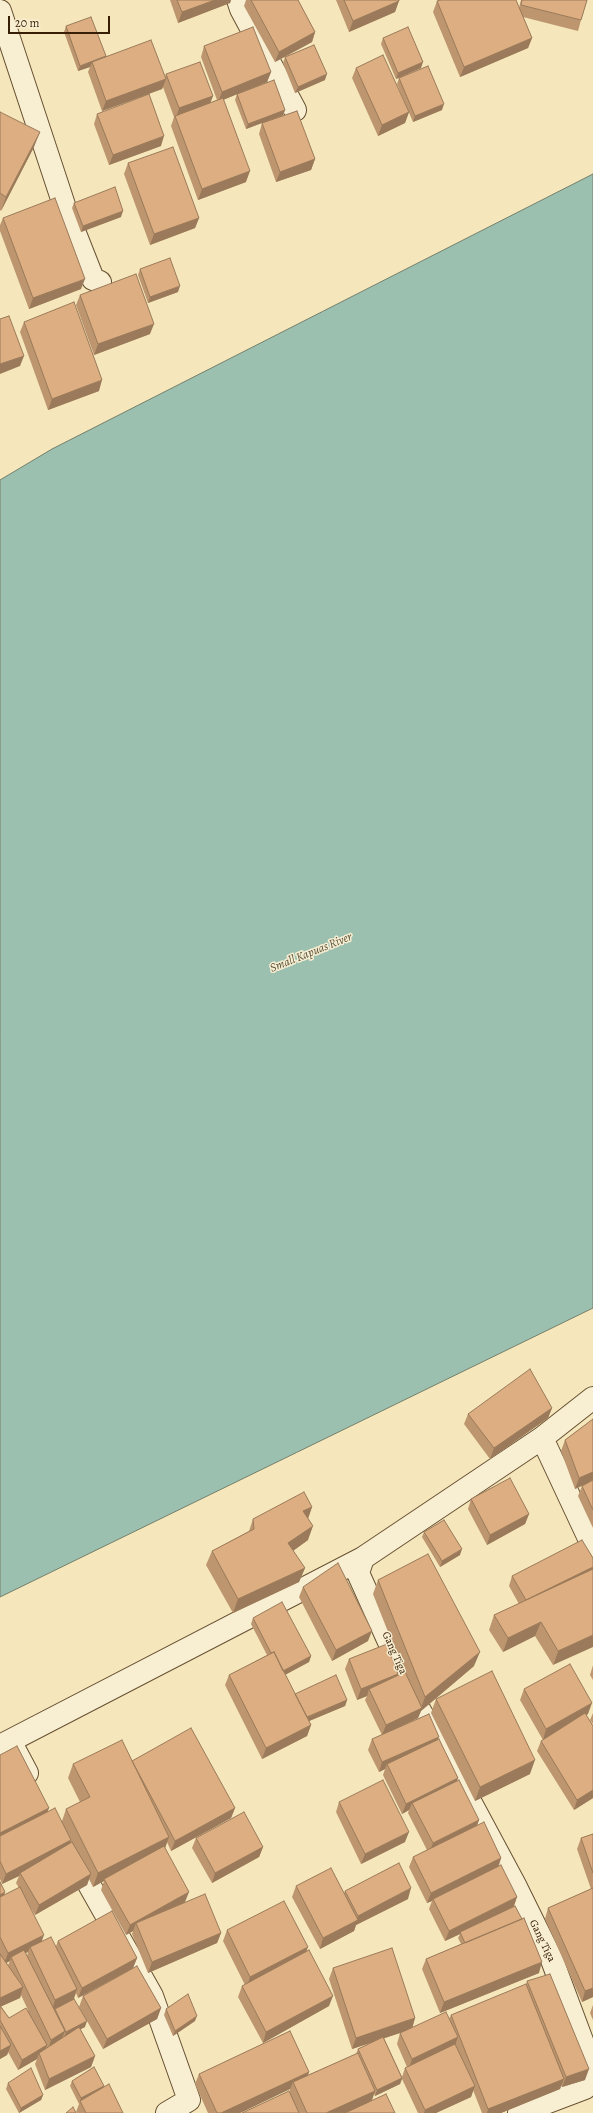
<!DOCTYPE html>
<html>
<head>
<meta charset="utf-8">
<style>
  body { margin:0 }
  #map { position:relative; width:593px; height:2113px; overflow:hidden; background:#f5e7bb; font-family:Alegreya,serif }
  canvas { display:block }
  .scale { position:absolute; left:8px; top:16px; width:102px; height:18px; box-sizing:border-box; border:2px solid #381e04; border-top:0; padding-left:5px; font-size:12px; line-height:14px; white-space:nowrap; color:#381e04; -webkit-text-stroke:3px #f8efd3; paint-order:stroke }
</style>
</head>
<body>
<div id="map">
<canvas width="593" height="2113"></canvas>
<div class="scale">20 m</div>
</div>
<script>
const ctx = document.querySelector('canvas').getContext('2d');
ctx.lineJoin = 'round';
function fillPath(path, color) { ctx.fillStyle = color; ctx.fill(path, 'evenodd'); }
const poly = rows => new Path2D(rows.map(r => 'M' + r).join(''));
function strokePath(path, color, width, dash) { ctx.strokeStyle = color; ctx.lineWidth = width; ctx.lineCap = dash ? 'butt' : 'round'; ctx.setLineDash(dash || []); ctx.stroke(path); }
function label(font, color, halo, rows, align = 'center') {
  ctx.font = font + ' Alegreya,serif'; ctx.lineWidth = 3; ctx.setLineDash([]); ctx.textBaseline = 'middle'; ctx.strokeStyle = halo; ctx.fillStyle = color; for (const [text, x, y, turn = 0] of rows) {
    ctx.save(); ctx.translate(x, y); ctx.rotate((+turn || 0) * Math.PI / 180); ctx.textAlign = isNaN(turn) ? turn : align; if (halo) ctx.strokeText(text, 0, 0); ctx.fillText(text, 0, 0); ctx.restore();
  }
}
const water = poly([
  [593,174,593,1308,0,1597,0,480,52,449,593,174]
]);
const street = poly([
  [238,0,241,9,295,110],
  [0,11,65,208,93,279,100,282],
  [593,1398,542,1438,363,1558,358,1573,420,1711,435,1736,516,1887,552,1960,593,2070],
  [542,1438,593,1547],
  [10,1741,27,1773],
  [0,1746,363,1558],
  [73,1856,152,1996,189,2100,167,2113],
  [519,2113,585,2088,593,2080]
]);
const wall = poly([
  [170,0,231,0,230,3,178,23],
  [246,0,298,0,315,32,312,42,275,62,244,6],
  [336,0,399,0,395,12,349,32],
  [521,0,587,0,581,20,578,31,523,17,532,38,528,48,460,77,433,12,437,1,519,8],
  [66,26,106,56,165,77,166,74,213,96,210,103,217,100,201,57,204,46,271,72,267,82,246,91,285,110,283,115,315,159,311,170,276,182,259,134,262,123,246,129,235,100,237,94,223,100,246,182,198,200,171,126,174,117,163,87,162,89,102,111,88,72,90,67,78,71,64,32],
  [383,38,421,68,396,79,381,44],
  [285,57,325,80,295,93,283,63],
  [356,68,409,112,405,123,378,136,352,78],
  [399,78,442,110,413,122,397,84],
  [0,112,34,147,1,211,0,210],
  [97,114,161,146,109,165,94,124],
  [128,163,199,218,195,228,150,245,124,174],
  [74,203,121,217,81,232,72,208],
  [3,218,81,289,29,309,0,231,0,225],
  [140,269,178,292,148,303,138,275],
  [80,295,150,334,94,355,76,305],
  [24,322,99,391,48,410,20,332],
  [552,1408,548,1418,490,1459,464,1424,468,1414],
  [593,1419,593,1528,578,1496,582,1486,575,1489,561,1451,565,1440],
  [471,1499,529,1514,525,1524,487,1545,468,1509],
  [312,1507,308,1519,308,1540,293,1551,305,1568,299,1582,233,1613,206,1565,212,1551,249,1531,253,1519],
  [424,1532,460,1555,440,1567,422,1537],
  [593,1558,553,1665,535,1636,503,1652,489,1630,494,1615,519,1604,509,1586,512,1576],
  [378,1580,474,1666,421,1711,418,1718,394,1730,438,1739,458,1778,457,1780,479,1820,477,1826,501,1858,499,1866,517,1897,514,1906,539,1973,440,2013,422,1969,426,1959,461,1944,458,1938,460,1934,445,1941,429,1909,432,1901,427,1903,409,1867,413,1857,427,1850,408,1813,409,1810,402,1814,383,1775,385,1769,379,1772,368,1750,372,1739,382,1735,365,1700,367,1696,357,1700,345,1669,349,1659,398,1676,404,1672,373,1594],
  [303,1587,368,1641,332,1661,299,1597],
  [253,1618,311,1656,309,1662,285,1675,295,1694,347,1700,345,1706,309,1721,311,1725,307,1736,262,1759,225,1685,229,1675,267,1655,251,1624],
  [593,1665,593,1680,590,1675],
  [524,1689,588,1714,586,1715,593,1726,593,1798,574,1810,537,1751,541,1741,543,1740,520,1700],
  [436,1699,530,1774,475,1801,431,1713],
  [593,1713,593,1724,590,1720],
  [0,1755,49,1808,47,1812,62,1821,66,1809,80,1802,68,1778,73,1764,132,1761,235,1808,231,1818,171,1851,167,1842,165,1848,185,1902,221,1933,217,1943,148,1973,132,1934,133,1931,126,1935,101,1890,104,1881,93,1887,89,1879,87,1885,35,1915,25,1898,41,1942,56,1946,58,1941,137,1958,133,1968,161,2008,157,2019,103,2049,79,2007,83,1996,124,1973,78,1998,76,1993,74,1999,85,2027,80,2029,95,2056,91,2067,45,2090,35,2064,37,2059,18,2070,8,2052,7,2055,0,2059,0,1882,5,1892,4,1896,19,1888,16,1883,19,1876,2,1884,0,1879],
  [28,1952,27,1956,25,1953],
  [10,1961,8,1965,6,1963],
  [21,1995,28,2010,9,2018,1,2006,20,1998],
  [339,1802,405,1842,361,1864,336,1812],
  [593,1834,593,1997,582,2002,545,1919,548,1908,591,1889,577,1849,581,1838],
  [196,1838,263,1847,259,1857,212,1883,192,1848],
  [296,1886,344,1893,345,1891,408,1899,356,1925,354,1931,320,1949,292,1897],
  [227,1930,307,1951,329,2006,263,2043,238,1997,242,1986,245,1985,223,1941],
  [333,1968,415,2018,412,2028,449,2019,451,2015,526,1985,527,1981,585,2080,562,2087,561,2085,560,2089,501,2113,482,2113,473,2090,471,2097,436,2113,418,2113,402,2079,400,2084,375,2096,374,2094,372,2101,395,2113,242,2113,290,2092,290,2089,240,2113,208,2113,195,2084,199,2074,309,2072,308,2075,356,2054,358,2049,373,2042,352,2049,329,1979],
  [403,2032,400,2033,397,2044,407,2067,405,2068,402,2077,384,2038],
  [593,2005,593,2020,590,2013],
  [166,2009,195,2021,173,2036,164,2015],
  [72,2081,104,2086,103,2087,123,2113,77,2113,76,2112,79,2104,70,2086],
  [8,2083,43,2095,41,2100,19,2113,6,2089]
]);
const shadedWall = poly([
  [215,0,231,0,230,3,178,23,182,12],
  [399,1,395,12,349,32,353,21],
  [315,32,312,42,275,62,279,52],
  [532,38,528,48,460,77,464,67],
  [106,56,92,62,90,67,78,71,80,66],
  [423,62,421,68,396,79,398,73],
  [271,72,267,82,218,102,222,92],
  [327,74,325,80,295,93,298,87],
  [166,79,162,89,102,111,106,101],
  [213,96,209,106,176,118,179,108],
  [444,104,442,110,413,122,415,116],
  [285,110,283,115,246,129,248,124],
  [409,112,405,123,378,136,382,125],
  [40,132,34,147,1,211,6,197],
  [164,136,161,146,109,165,113,155],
  [315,159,311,170,276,182,280,172],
  [250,171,246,182,198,200,202,189],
  [123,211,121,217,81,232,83,226],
  [199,218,195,228,150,245,154,234],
  [85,279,81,289,29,309,33,298],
  [180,286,178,292,148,303,150,297],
  [154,324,150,334,94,355,98,344],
  [24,356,20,366,0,374,0,364],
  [102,380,99,391,48,410,52,399],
  [552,1408,548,1418,490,1459,494,1448],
  [593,1472,593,1480,575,1489,579,1478],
  [312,1507,307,1521,303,1511],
  [529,1514,525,1524,487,1545,490,1535],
  [313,1526,308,1540,283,1558,288,1543],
  [462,1549,460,1555,440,1567,442,1561],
  [593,1567,593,1575,522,1610,526,1600],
  [305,1568,299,1582,233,1613,238,1599],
  [541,1622,535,1636,503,1652,508,1638],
  [372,1631,368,1641,332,1661,336,1650],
  [593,1635,593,1647,553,1665,558,1651],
  [480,1652,474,1666,421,1711,418,1718,382,1735,386,1725,421,1708,425,1697],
  [311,1656,309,1662,279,1678,281,1672],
  [398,1674,394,1685,369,1689,367,1696,357,1700,361,1689],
  [347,1700,345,1706,302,1724,304,1719],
  [592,1703,588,1714,543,1740,546,1729],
  [311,1725,307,1736,262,1759,266,1748],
  [439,1737,435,1747,387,1764,385,1769,379,1772,382,1762],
  [535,1760,530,1774,475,1801,480,1787],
  [458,1778,454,1789,412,1803,409,1810,402,1814,406,1804],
  [593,1790,593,1798,574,1810,577,1800],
  [49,1808,45,1818,0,1842,0,1833],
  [235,1808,231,1818,171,1851,175,1841],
  [479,1820,475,1830,429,1853,433,1843],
  [409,1832,405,1842,361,1864,365,1854],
  [169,1837,164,1851,104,1879,104,1881,93,1887,98,1873],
  [71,1840,67,1850,20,1873,19,1876,2,1884,6,1874],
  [263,1847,259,1857,212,1883,215,1873],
  [501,1858,497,1869,433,1899,432,1901,427,1903,431,1893],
  [91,1874,87,1885,35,1915,39,1905],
  [411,1888,408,1899,356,1925,354,1931,320,1949,323,1938,356,1921,358,1916],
  [5,1892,1,1903,0,1903,0,1895],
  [189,1892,185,1902,136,1923,133,1931,126,1935,130,1925],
  [517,1897,513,1908,460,1932,460,1934,445,1941,449,1931],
  [221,1933,217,1943,148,1973,152,1962],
  [44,1935,40,1946,30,1947,28,1952,12,1960,11,1957,10,1961,4,1964,8,1953],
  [308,1947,304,1958,247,1987,250,1977],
  [137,1958,133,1968,78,1998,82,1988],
  [542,1962,539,1973,440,2013,444,2002],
  [23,1987,20,1998,0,2007,0,1998],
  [593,1988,593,1997,582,2002,585,1991],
  [77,1989,73,2000,52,2010,55,2000],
  [333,1996,329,2006,263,2043,266,2032],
  [161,2008,157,2019,103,2049,107,2039],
  [197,2016,195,2021,173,2036,175,2031],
  [415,2018,412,2029,352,2049,356,2038],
  [87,2021,85,2027,64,2038,66,2032],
  [65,2031,61,2041,48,2051,51,2040],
  [458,2037,454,2048,409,2069,412,2059],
  [11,2045,7,2055,0,2059,0,2051],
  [47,2045,43,2056,39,2053,37,2059,18,2070,22,2060],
  [95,2056,91,2067,45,2090,49,2079],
  [589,2069,585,2080,562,2087,566,2077],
  [309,2072,305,2082,293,2082,290,2089,240,2113,221,2113],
  [402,2078,400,2084,375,2096,377,2090],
  [564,2079,560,2089,501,2113,487,2113,488,2109],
  [104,2086,102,2091,80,2101,79,2104,81,2098],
  [475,2086,471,2097,436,2113,424,2113,425,2110],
  [375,2091,371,2102,346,2113,326,2113],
  [43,2095,41,2100,19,2113,21,2108]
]);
const building = poly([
  [177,0,215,0,182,12,177,0],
  [251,0,298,0,315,32,279,52,251,0],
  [344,0,399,0,399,1,353,21,344,0],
  [440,0,516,0,532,38,464,67,437,1,440,0],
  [522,0,587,0,581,20,521,5,522,0],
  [91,17,106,56,80,66,66,26,91,17],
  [253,27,271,72,222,92,204,46,253,27],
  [408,27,423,62,398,73,383,38,408,27],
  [151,40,166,79,106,101,92,62,151,40],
  [314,45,327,74,298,87,285,57,314,45],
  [383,55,409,112,382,125,356,68,383,55],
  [200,62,213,96,179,108,166,74,200,62],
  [428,66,444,104,415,116,399,78,428,66],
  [274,80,285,110,248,124,237,94,274,80],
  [149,94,164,136,113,155,97,114,149,94],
  [223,98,250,171,202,189,175,116,223,98],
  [297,111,315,159,280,172,262,123,297,111],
  [0,112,40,132,6,197,0,193,0,112],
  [173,147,199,218,154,234,128,163,173,147],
  [115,187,123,211,83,226,74,203,115,187],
  [55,198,85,279,33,298,3,218,55,198],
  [170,258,180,286,150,297,140,269,170,258],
  [136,274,154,324,98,344,80,295,136,274],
  [74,302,102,380,52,399,24,322,74,302],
  [9,316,24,356,0,364,0,319,9,316],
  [530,1369,552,1408,494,1448,468,1414,530,1369],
  [593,1419,593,1472,579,1478,565,1440,593,1419],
  [510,1478,529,1514,490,1535,471,1499,510,1478],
  [593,1480,593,1510,582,1486,593,1480],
  [304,1492,312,1507,303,1511,313,1526,288,1543,305,1568,238,1599,212,1551,254,1529,253,1519,304,1492],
  [444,1520,462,1549,442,1561,424,1532,444,1520],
  [582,1540,593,1558,593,1567,526,1600,512,1576,582,1540],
  [428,1554,480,1652,425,1697,378,1580,428,1554],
  [338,1563,372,1631,336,1650,303,1587,338,1563],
  [593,1569,593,1635,558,1651,541,1622,508,1638,494,1615,593,1569],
  [282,1602,311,1656,283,1671,274,1652,271,1653,253,1618,282,1602],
  [387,1644,398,1674,361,1689,349,1659,387,1644],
  [274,1652,311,1725,266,1748,229,1675,274,1652],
  [570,1664,592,1703,546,1729,524,1689,570,1664],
  [492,1671,535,1760,480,1787,436,1699,492,1671],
  [405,1672,422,1708,386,1725,369,1689,405,1672],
  [336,1675,347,1700,307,1717,295,1694,336,1675],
  [585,1713,593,1726,593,1790,577,1800,541,1741,585,1713],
  [429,1714,439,1737,382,1762,372,1739,429,1714],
  [191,1728,235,1808,175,1841,132,1761,191,1728],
  [439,1739,458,1778,406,1804,387,1764,439,1739],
  [122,1740,169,1837,98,1873,66,1809,90,1797,73,1764,122,1740],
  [17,1746,49,1808,0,1833,0,1755,17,1746],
  [383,1780,409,1832,365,1854,339,1802,383,1780],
  [459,1780,479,1820,433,1843,412,1803,459,1780],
  [55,1808,71,1840,6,1874,0,1861,0,1836,55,1808],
  [244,1812,263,1847,215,1873,196,1838,244,1812],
  [484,1822,501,1858,431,1893,413,1857,484,1822],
  [593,1834,593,1873,581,1838,593,1834],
  [72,1842,91,1874,39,1905,20,1873,72,1842],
  [164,1846,189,1892,130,1925,104,1879,164,1846],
  [399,1863,411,1888,358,1916,345,1891,399,1863],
  [501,1865,517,1897,449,1931,433,1899,501,1865],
  [331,1868,358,1920,323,1938,296,1886,331,1868],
  [0,1882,5,1892,0,1895,0,1882],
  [20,1887,44,1935,8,1953,0,1937,0,1897,20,1887],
  [593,1888,593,1988,585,1991,548,1908,593,1888],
  [205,1894,221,1933,152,1962,136,1923,205,1894],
  [284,1901,308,1947,250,1977,227,1930,284,1901],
  [515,1906,522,1919,465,1943,460,1932,515,1906],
  [112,1911,137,1958,82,1988,58,1941,112,1911],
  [524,1918,542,1962,444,2002,426,1959,524,1918],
  [51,1937,77,1989,55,2000,30,1947,51,1937],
  [392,1948,415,2018,356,2038,333,1968,392,1948],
  [24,1950,65,2031,51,2040,11,1957,24,1950],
  [309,1950,333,1996,266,2032,242,1986,309,1950],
  [0,1954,23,1987,0,1998,0,1954],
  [137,1966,161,2008,107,2039,83,1996,137,1966],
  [550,1974,589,2069,566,2077,527,1981,550,1974],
  [526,1984,564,2079,488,2109,451,2015,526,1984],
  [188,1994,197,2016,175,2031,166,2009,188,1994],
  [74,1999,87,2021,66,2032,55,2009,74,1999],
  [0,2006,9,2018,26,2008,47,2045,22,2060,0,2020,0,2006],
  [446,2012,458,2037,412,2059,400,2033,446,2012],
  [0,2026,11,2045,0,2051,0,2026],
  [79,2027,95,2056,49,2079,39,2053,79,2027],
  [290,2031,309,2072,221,2113,217,2113,199,2074,290,2031],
  [383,2037,402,2078,377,2090,358,2049,383,2037],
  [455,2044,475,2086,425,2110,405,2068,455,2044],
  [358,2053,375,2091,326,2113,307,2113,293,2082,358,2053],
  [94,2067,104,2086,81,2098,72,2081,94,2067],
  [31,2068,43,2095,21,2108,8,2083,31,2068],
  [109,2084,123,2113,86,2113,80,2101,109,2084],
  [289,2091,299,2113,242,2113,289,2091],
  [386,2094,395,2113,345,2113,386,2094],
  [73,2107,76,2113,66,2113,73,2107]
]);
const streetNames = [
  ["Gang Tiga",394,1653,66],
  ["Gang Tiga",542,1941,64]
];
const waterNames = [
  ["Small Kapuas River",311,953,-22]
];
fillPath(water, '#9cc0b0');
strokePath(water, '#747f6b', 1);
strokePath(street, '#675032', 24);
strokePath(street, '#f8efd3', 22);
fillPath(wall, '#bd966f');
fillPath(shadedWall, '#9a7a5a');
fillPath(building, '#dcae81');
strokePath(building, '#9a7a5a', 1);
label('11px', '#381e04', '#f8efd3', streetNames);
label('italic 12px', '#564f38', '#f8efd3', waterNames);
</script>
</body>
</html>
